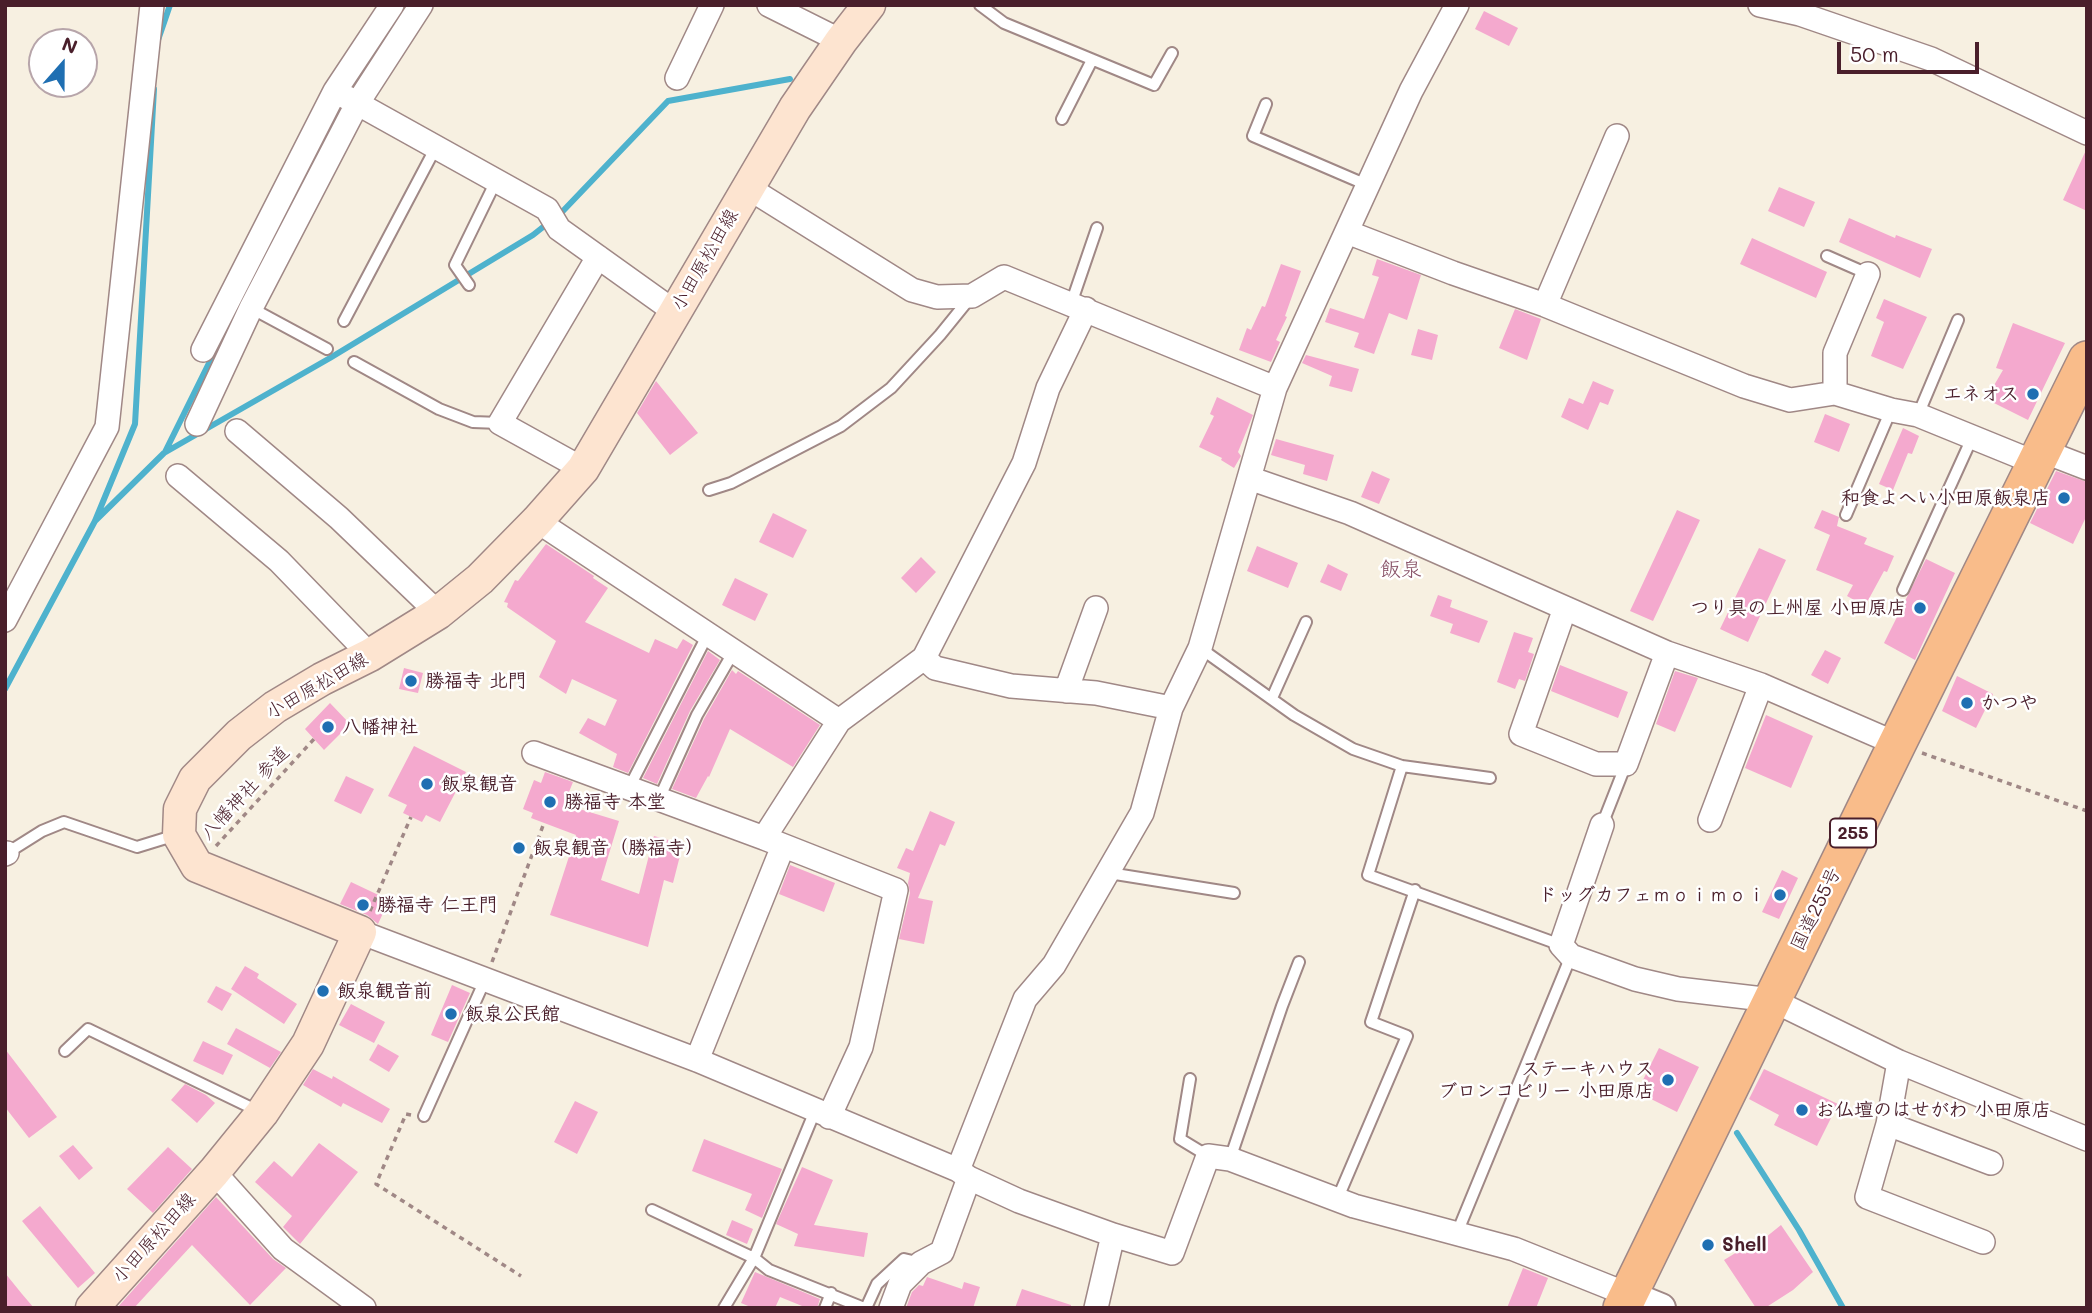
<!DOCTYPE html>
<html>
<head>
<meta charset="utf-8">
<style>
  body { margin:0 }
  #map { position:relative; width:2092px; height:1313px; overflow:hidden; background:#f7f0e1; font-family:Mali,sans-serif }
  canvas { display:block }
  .frame { position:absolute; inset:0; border:7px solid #4a1f2b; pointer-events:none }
  .north { position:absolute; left:28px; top:28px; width:70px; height:70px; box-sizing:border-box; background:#fff; border:2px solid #b7a5aa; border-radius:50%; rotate:21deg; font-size:19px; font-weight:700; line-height:28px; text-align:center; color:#4a1f2b }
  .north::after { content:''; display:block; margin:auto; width:24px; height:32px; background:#1f6fb2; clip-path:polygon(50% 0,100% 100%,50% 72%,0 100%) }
  .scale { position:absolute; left:1837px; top:42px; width:142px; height:32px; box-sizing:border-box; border:4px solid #4a1f2b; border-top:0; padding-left:9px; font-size:21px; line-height:24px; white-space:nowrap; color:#4a1f2b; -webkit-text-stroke:5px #fff; paint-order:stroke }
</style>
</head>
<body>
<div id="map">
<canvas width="2092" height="1313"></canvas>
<div class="frame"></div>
<div class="north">N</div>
<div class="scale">50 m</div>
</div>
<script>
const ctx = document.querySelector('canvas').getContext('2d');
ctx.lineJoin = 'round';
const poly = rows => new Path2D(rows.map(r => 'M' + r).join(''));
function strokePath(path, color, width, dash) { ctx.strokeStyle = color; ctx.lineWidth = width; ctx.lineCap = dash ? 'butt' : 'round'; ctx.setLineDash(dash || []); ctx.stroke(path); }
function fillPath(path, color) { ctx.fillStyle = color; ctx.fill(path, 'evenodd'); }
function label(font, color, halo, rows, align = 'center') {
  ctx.font = font + ' Mali,"Klee One",sans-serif'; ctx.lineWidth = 5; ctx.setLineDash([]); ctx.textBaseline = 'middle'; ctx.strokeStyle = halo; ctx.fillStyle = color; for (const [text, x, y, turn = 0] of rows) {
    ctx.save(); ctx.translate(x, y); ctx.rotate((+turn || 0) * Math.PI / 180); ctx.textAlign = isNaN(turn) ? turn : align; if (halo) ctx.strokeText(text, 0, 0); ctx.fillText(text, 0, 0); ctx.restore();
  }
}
const stream = poly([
  [158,40,170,5],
  [269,245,346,101],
  [165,452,216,349],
  [95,521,164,453,330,358,533,235,562,212,668,101,790,79],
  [5,689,95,521,135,424,154,89],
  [1737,1133,1799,1230,1843,1308]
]);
const building = poly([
  [1484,11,1518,28,1509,46,1475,29],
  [2087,148,2087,211,2063,200],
  [1779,187,1815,202,1804,227,1768,211],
  [1849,218,1895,238,1896,235,1932,249,1920,278,1839,242],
  [1752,238,1827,272,1816,298,1740,264],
  [1377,259,1421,275,1407,320,1389,313,1374,354,1354,347,1359,333,1325,322,1330,308,1364,319,1379,277,1372,275],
  [1281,264,1301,271,1285,316,1287,317,1276,340,1280,342,1271,362,1239,350,1247,328,1251,330,1262,306,1265,307],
  [1884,299,1927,317,1903,369,1871,356,1884,322,1876,318],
  [1515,309,1541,319,1527,360,1499,348],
  [2013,323,2065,343,2028,420,1986,399,2003,370,1996,368],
  [1418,329,1438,335,1432,360,1411,355],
  [1306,355,1359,369,1352,392,1329,386,1332,376,1302,363],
  [656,381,698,433,670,455,637,413],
  [1593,381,1614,390,1608,405,1600,402,1588,430,1561,417,1569,398,1583,404],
  [1217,397,1253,415,1238,452,1241,456,1234,468,1221,460,1222,458,1199,447,1214,416,1210,414],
  [1825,414,1850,424,1839,452,1814,442],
  [1903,428,1919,436,1912,454,1908,453,1893,490,1879,484],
  [1276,439,1334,455,1327,481,1303,474,1305,465,1271,455],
  [1372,471,1390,479,1379,504,1361,497],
  [2056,471,2087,482,2087,515,2073,544,2030,523],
  [1677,510,1700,520,1653,621,1630,611],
  [1822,510,1839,517,1837,526,1867,538,1864,544,1894,556,1887,572,1884,571,1865,606,1847,596,1853,585,1816,570,1830,535,1814,528],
  [773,513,807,530,793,558,759,542],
  [546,544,594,576,593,578,608,588,585,622,649,653,655,639,677,649,683,639,693,645,628,773,613,767,617,754,579,733,588,718,605,726,617,700,572,679,566,694,539,677,556,641,507,607,508,603,504,602,515,580,518,581],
  [1257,546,1298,563,1288,588,1247,571],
  [1759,548,1786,560,1748,642,1720,629],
  [921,557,936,572,916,593,901,578],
  [1926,559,1955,573,1915,660,1884,643],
  [1328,564,1348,574,1341,591,1320,582],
  [735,578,768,594,755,621,722,605],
  [1438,595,1452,600,1450,607,1488,621,1479,643,1450,633,1453,624,1430,616],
  [1514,632,1533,638,1528,652,1534,654,1525,681,1519,679,1515,689,1497,682],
  [1825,650,1841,658,1828,684,1811,675],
  [708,651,720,660,690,711,657,784,643,778],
  [1560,665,1628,692,1618,718,1551,691],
  [404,668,423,673,418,693,399,689],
  [732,670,736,674,738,671,820,725,793,767,730,729,709,777,708,776,696,798,672,789,704,719],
  [1675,671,1698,678,1675,732,1656,724],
  [1957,676,1993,694,1976,728,1942,711],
  [330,703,350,724,324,750,305,729],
  [1766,715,1813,736,1791,788,1745,768],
  [414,746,466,772,440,822,426,815,422,822,403,813,407,805,388,796],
  [545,772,573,782,569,792,577,795,573,807,619,821,601,880,639,894,654,836,683,844,673,883,664,880,648,947,550,915,576,835,531,818,533,813,523,809,534,780,541,783],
  [346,776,374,789,361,814,334,801],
  [930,811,955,822,945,846,940,844,918,898,933,901,924,944,899,939,910,893,908,883,910,873,897,868,906,848,913,851],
  [790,865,835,883,824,912,779,894],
  [1782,870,1798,878,1779,919,1762,912],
  [351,882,389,900,378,924,367,915,340,904],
  [245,966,259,974,257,978,297,1004,284,1024,231,989],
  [452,985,470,993,448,1042,431,1035],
  [216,986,232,994,222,1011,207,1002],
  [351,1004,385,1022,374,1043,339,1025],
  [236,1028,281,1052,270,1068,227,1044],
  [203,1041,233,1055,223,1075,193,1061],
  [378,1044,399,1056,389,1072,369,1060],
  [1659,1048,1699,1067,1677,1112,1637,1092],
  [5,1049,57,1117,29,1138,5,1107],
  [313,1069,332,1079,333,1076,390,1109,382,1123,343,1103,341,1107,303,1085],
  [1764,1069,1838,1104,1817,1146,1774,1125,1779,1115,1749,1099],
  [185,1084,206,1095,215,1103,197,1123,171,1100],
  [575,1101,598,1112,577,1154,554,1142],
  [704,1139,782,1169,762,1218,745,1210,752,1194,692,1171],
  [319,1143,358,1172,300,1244,283,1227,292,1216,255,1182,274,1161,292,1177],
  [73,1145,93,1168,79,1180,59,1156],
  [168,1147,192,1169,153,1213,127,1189],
  [802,1167,833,1180,814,1225,868,1233,864,1257,794,1246,798,1234,776,1224],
  [216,1197,273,1259,286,1268,250,1305,192,1245,134,1308,117,1308],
  [40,1206,95,1273,78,1288,22,1221],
  [732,1220,753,1229,747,1244,726,1235],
  [1781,1225,1813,1272,1793,1290,1765,1308,1756,1308,1724,1260,1742,1249,1745,1254],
  [1523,1268,1548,1278,1536,1308,1507,1308],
  [755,1272,820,1299,817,1308,807,1308,780,1297,775,1308,753,1308,741,1303],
  [5,1273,22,1294,34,1308,5,1308],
  [927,1277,962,1289,964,1282,980,1287,973,1308,906,1308,912,1292,919,1285,923,1286],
  [1022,1289,1071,1305,1071,1308,1015,1308]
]);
const path = poly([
  [1922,753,2087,811],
  [216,846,314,739],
  [370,911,411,817],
  [492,962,544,823],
  [411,1115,406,1114,376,1184,521,1276]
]);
const service = poly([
  [980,5,1004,23,1154,85,1172,53],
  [1266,104,1253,136,1367,185],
  [1062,119,1092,60],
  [1827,256,1868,274],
  [469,285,455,265,496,181],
  [1071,304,1097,228],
  [251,308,327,349],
  [344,321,436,147],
  [354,362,439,409,473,422,500,423],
  [1918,415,1958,320],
  [709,490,731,483,841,426,891,388,940,335,970,298],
  [1846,515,1891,410],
  [1903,590,1972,438],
  [1200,648,1294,715,1353,749,1402,766,1490,778],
  [1272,698,1306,622],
  [1402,766,1368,875,1561,945],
  [629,788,708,634],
  [659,799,697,715,734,651],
  [1602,825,1626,764],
  [7,853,42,831,64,822,137,847,176,835],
  [1109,873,1234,893],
  [65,1051,88,1029,258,1111],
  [1190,1079,1180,1139,1208,1156],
  [424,1116,485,980],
  [1230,1159,1282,1006,1299,962],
  [1337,1200,1407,1036,1371,1022,1415,890],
  [652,1210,754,1258,769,1270,864,1308],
  [1457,1233,1571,956],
  [724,1308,754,1258,815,1111],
  [825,1308,831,1293],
  [866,1308,877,1284,904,1259,921,1263]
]);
const minor = poly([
  [769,5,841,41],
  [1760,5,1800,14,1931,59,2087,133],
  [677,78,712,5],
  [335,91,547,209,559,229,675,312],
  [747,187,912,290,937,297,972,296,1004,277,1275,388],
  [1347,232,1453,273,1545,305,1744,386,1790,400,1835,393,1891,410,1918,415,2036,463],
  [1545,305,1617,136],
  [203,350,335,91,392,5],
  [1835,393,1835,353,1868,274],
  [197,424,251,308,357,104,421,5],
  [237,431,339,518,438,613],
  [2043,451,2087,468],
  [583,469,500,423,598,257],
  [178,476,279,561,370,655],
  [1249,478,1350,513,1667,653,1761,685,1897,744],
  [537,521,839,721],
  [1565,608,1521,734,1596,764,1626,764,1667,653],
  [5,620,107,427,152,5],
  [924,658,935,668,1011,686,1096,693,1171,708],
  [1066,691,1096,608],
  [534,753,764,838],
  [1710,820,1761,685],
  [1602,825,1561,945,1571,956,1635,979,1678,989,1772,1000,1899,1062,2087,1139],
  [5,854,7,853],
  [360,932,697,1060,958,1170,1025,999,1054,965,1142,813,1171,708,1200,648,1275,388,1411,91,1457,5],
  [697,1060,783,846],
  [1899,1062,1888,1124,1867,1197,1983,1242],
  [829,1117,861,1047,896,890,764,838,839,721,924,658,1024,463,1048,388,1086,309],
  [1888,1124,1991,1163],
  [958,1170,969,1178,1019,1201,1113,1235,1096,1308],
  [214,1172,283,1249,364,1308],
  [1113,1235,1172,1253,1208,1156,1230,1159,1354,1206,1514,1249,1629,1295],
  [891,1308,900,1284,921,1263,942,1252,969,1178]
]);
const tertiary = poly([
  [1629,1295,1661,1308]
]);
const secondary = poly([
  [92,1308,214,1172,262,1113,308,1044,360,932,197,866,179,835,180,809,195,779,239,735,275,707,322,679,370,655,438,613,480,579,537,521,583,469,795,108,841,41,869,5]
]);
const trunk = poly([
  [1622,1308,1897,744,2087,360]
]);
const markers = [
  [2033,394,7,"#1f6fb2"],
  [2064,498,7,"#1f6fb2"],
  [1920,608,7,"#1f6fb2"],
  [411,681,7,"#1f6fb2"],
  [1967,703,7,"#1f6fb2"],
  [328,727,7,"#1f6fb2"],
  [427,784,7,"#1f6fb2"],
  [550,802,7,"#1f6fb2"],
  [519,848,7,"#1f6fb2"],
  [1780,895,7,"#1f6fb2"],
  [363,905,7,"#1f6fb2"],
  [323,991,7,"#1f6fb2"],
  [451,1014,7,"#1f6fb2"],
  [1668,1080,7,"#1f6fb2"],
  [1802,1110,7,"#1f6fb2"],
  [1708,1245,7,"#1f6fb2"]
];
const shields = [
  [1853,833,46]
];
const shieldNames = [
  ["255",1853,833]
];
const streetNames = [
  ["小田原松田線",705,260,-60],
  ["小田原松田線",317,686,-30],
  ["八幡神社 参道",245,793,-47],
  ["国道255号",1816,909,-64],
  ["小田原松田線",154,1238,-48]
];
const poiNames = [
  ["エネオス",2019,394,"right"],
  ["和食よへい小田原飯泉店",2050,498,"right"],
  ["つり具の上州屋 小田原店",1906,608,"right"],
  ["勝福寺 北門",425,681],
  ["かつや",1981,703],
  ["八幡神社",342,727],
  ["飯泉観音",441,784],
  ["勝福寺 本堂",564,802],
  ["飯泉観音（勝福寺）",533,848],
  ["ドッグカフェｍｏｉｍｏｉ",1766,895,"right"],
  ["勝福寺 仁王門",377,905],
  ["飯泉観音前",337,991],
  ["飯泉公民館",465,1014],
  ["ステーキハウス",1654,1069,"right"],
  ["ブロンコビリー 小田原店",1654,1091,"right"],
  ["お仏壇のはせがわ 小田原店",1816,1110],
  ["Shell",1722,1245]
];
const neighbourhoodNames = [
  ["飯泉",1401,570]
];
strokePath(stream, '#4eb2cd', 6);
fillPath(building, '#f4a9ce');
strokePath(service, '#a08886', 14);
strokePath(minor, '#a08886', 26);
strokePath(tertiary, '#a08886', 32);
strokePath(secondary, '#a08886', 35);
strokePath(trunk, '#a08886', 40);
strokePath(path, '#a08886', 3.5, [5, 5]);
strokePath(service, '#fff', 10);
strokePath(minor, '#fff', 23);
strokePath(tertiary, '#fff', 28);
strokePath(secondary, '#fde4d0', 32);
strokePath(trunk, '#f9bc8a', 37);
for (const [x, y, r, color] of markers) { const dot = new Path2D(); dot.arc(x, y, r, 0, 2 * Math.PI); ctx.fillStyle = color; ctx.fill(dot); strokePath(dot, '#fff', 2.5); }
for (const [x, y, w] of shields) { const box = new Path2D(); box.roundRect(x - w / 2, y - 14.5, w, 29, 5); ctx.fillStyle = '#fff'; ctx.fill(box); strokePath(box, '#4a1f2b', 2); }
label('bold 18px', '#4a1f2b', null, shieldNames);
label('19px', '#4a1f2b', '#fff', streetNames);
label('bold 19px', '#4a1f2b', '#fff', poiNames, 'left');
label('21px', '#864f64', '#fff', neighbourhoodNames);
</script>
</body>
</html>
